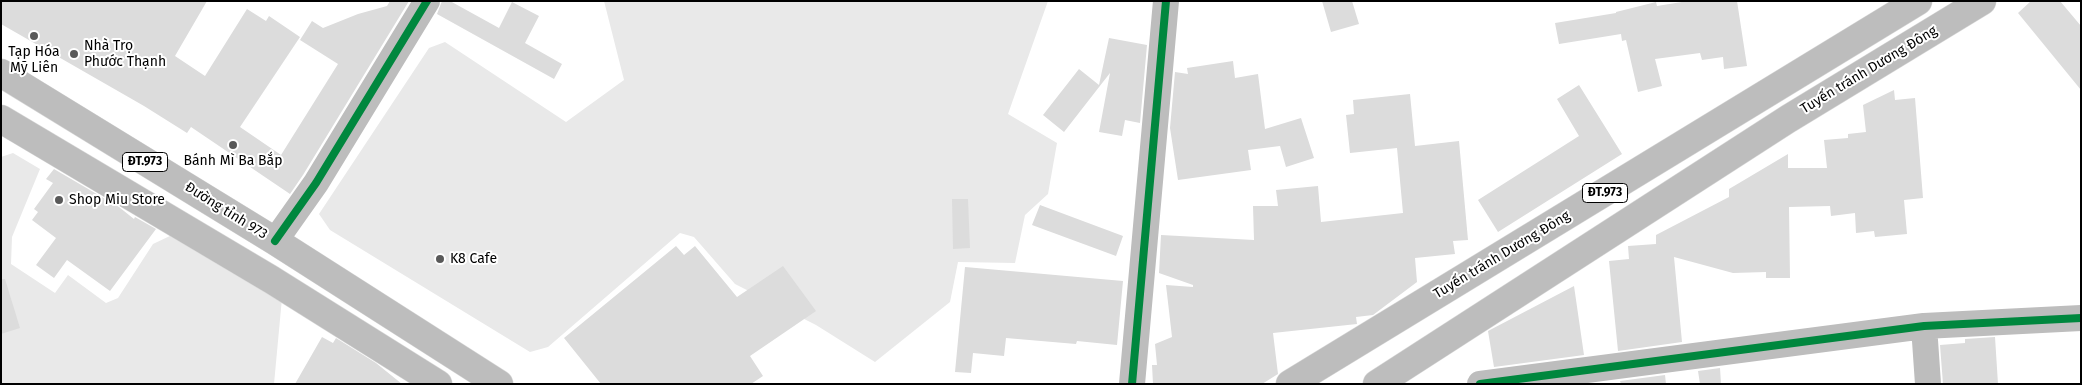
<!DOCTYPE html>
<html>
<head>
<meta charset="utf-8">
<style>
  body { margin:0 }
  #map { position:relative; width:2082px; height:385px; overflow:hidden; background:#fff; font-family:"Fira Sans",sans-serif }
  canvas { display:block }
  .frame { position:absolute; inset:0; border:2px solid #000; pointer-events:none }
</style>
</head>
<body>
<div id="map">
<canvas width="2082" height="385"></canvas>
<div class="frame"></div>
</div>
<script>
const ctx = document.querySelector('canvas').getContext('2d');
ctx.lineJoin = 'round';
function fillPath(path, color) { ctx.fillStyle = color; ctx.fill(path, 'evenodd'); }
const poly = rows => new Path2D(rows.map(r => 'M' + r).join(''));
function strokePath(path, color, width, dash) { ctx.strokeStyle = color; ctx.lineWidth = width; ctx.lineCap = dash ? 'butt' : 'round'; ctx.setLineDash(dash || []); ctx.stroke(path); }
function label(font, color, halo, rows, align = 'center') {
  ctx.font = font + ' "Fira Sans",sans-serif'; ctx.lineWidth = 4; ctx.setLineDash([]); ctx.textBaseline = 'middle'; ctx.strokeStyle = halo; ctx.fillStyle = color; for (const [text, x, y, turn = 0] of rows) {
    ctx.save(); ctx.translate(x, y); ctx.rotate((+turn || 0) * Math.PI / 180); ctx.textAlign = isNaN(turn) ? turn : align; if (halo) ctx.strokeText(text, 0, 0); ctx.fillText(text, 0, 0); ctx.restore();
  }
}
const green = poly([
  [604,1,1048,1,1008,114,1057,143,1048,194,1025,215,1015,263,958,262,950,302,875,362,816,325,735,284,694,237,680,233,548,347,530,352,330,230,319,214,429,48,445,42,566,122,624,80],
  [13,153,40,169,12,237,11,264,55,293,68,275,106,303,118,298,153,244,172,235,282,298,274,384,1,384,1,157]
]);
const building = poly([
  [1,1,207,1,175,56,205,76,247,9,266,21,269,16,300,37,240,127,281,155,338,64,300,40,312,21,323,28,358,14,387,6,390,1,409,1,303,175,290,194,191,127,187,133,144,106,1,24],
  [442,1,450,1,499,28,512,2,539,16,525,43,562,64,554,79,437,14],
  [1322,1,1352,1,1359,24,1331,32],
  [1688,1,1737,1,1747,66,1724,69,1723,57,1702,60,1700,53,1655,59,1662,86,1638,92,1626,40,1622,41,1621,34,1559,44,1555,23,1616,13,1616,12,1656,2,1657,6],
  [2031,1,2060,1,2081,26,2081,90,2018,13],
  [1109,38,1147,45,1140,123,1125,120,1122,136,1099,132,1110,73,1064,132,1043,115,1079,69,1099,85],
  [1233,61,1235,78,1258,74,1265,129,1301,118,1314,158,1286,167,1280,146,1248,150,1251,170,1178,180,1170,128,1175,72,1188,74,1187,68],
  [1579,85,1622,154,1498,232,1478,200,1579,136,1557,99],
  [1894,90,1895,100,1915,98,1923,198,1904,200,1907,234,1875,237,1874,231,1856,233,1855,213,1831,216,1830,206,1789,207,1790,278,1766,278,1766,272,1733,273,1674,257,1682,342,1618,351,1609,261,1629,259,1628,246,1656,244,1656,235,1729,197,1729,189,1788,154,1788,168,1827,168,1824,140,1848,138,1848,134,1866,132,1863,105],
  [1410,94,1415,146,1459,141,1468,240,1453,241,1455,254,1415,258,1417,282,1373,315,1356,317,1357,324,1273,333,1278,374,1262,384,1153,384,1152,365,1157,365,1155,344,1172,337,1166,285,1193,287,1193,285,1159,273,1161,235,1254,240,1253,206,1278,206,1276,190,1318,186,1321,222,1403,213,1397,148,1350,153,1346,115,1354,114,1353,100],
  [54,169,119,207,134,219,135,217,156,229,110,291,67,260,54,278,36,265,56,238,32,220,38,212,34,209,53,183,46,179],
  [952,199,968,199,970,248,953,249],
  [1040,205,1123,236,1116,256,1032,225],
  [676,246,684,255,695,246,737,297,783,266,816,311,750,356,763,376,751,384,601,384,564,338],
  [965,267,1123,281,1117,345,1077,341,1076,344,1006,338,1004,356,973,353,971,373,955,372],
  [1,279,5,279,20,328,1,334],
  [1574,286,1584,355,1494,367,1488,331],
  [322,337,333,343,336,338,376,363,402,384,295,384],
  [1995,337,1998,384,1943,384,1940,345,1965,343,1965,339],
  [1720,368,1721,384,1700,384,1698,371],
  [1665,375,1666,384,1621,384,1620,381]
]);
const minor = poly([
  [275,241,316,183,427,1],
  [1924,326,1928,384],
  [1132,384,1166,1],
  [1480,384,1924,326,2081,318]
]);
const major = poly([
  [1,73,275,241,499,384],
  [1,119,272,280,438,384],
  [1290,384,1918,1],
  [1377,384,1788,119,1982,1]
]);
const cycleway = poly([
  [275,241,316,183,427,1],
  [1132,384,1166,1],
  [1480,384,1924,326,2081,318]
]);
const markers = [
  [34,36,5,"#595959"],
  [74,54,5,"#595959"],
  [233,145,5,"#595959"],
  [59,200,5,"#595959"],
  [440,259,5,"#595959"]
];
const shields = [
  [145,162,45],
  [1605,193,45]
];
const shieldNames = [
  ["ĐT.973",145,162],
  ["ĐT.973",1605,193]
];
const poiNames = [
  ["Nhà Trọ",84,46],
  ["Phước Thạnh",84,62],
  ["Tạp Hóa",34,52,"center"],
  ["Mỹ Liên",34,68,"center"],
  ["Bánh Mì Ba Bắp",233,161,"center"],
  ["Shop Miu Store",69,200],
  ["K8 Cafe",450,259]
];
const streetNames = [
  ["Tuyến tránh Dương Đông",1869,70,-31],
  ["Đường tỉnh 973",226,211,32],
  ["Tuyến tránh Dương Đông",1502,255,-31]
];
fillPath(green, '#e9e9e9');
fillPath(building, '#dcdcdc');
strokePath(major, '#dbdbdb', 29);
strokePath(minor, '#bdbdbd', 26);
strokePath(major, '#bdbdbd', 28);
strokePath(cycleway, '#00873e', 8);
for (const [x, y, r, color] of markers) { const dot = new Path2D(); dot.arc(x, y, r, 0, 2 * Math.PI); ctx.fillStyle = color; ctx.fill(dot); strokePath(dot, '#fff', 2); }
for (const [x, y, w] of shields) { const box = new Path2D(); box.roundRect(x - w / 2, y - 9.5, w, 19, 4); ctx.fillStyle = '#fff'; ctx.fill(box); strokePath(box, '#000', 1); }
label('bold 12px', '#000', null, shieldNames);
label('14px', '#000', '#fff', poiNames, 'left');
label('14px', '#000', '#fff', streetNames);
</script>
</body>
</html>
